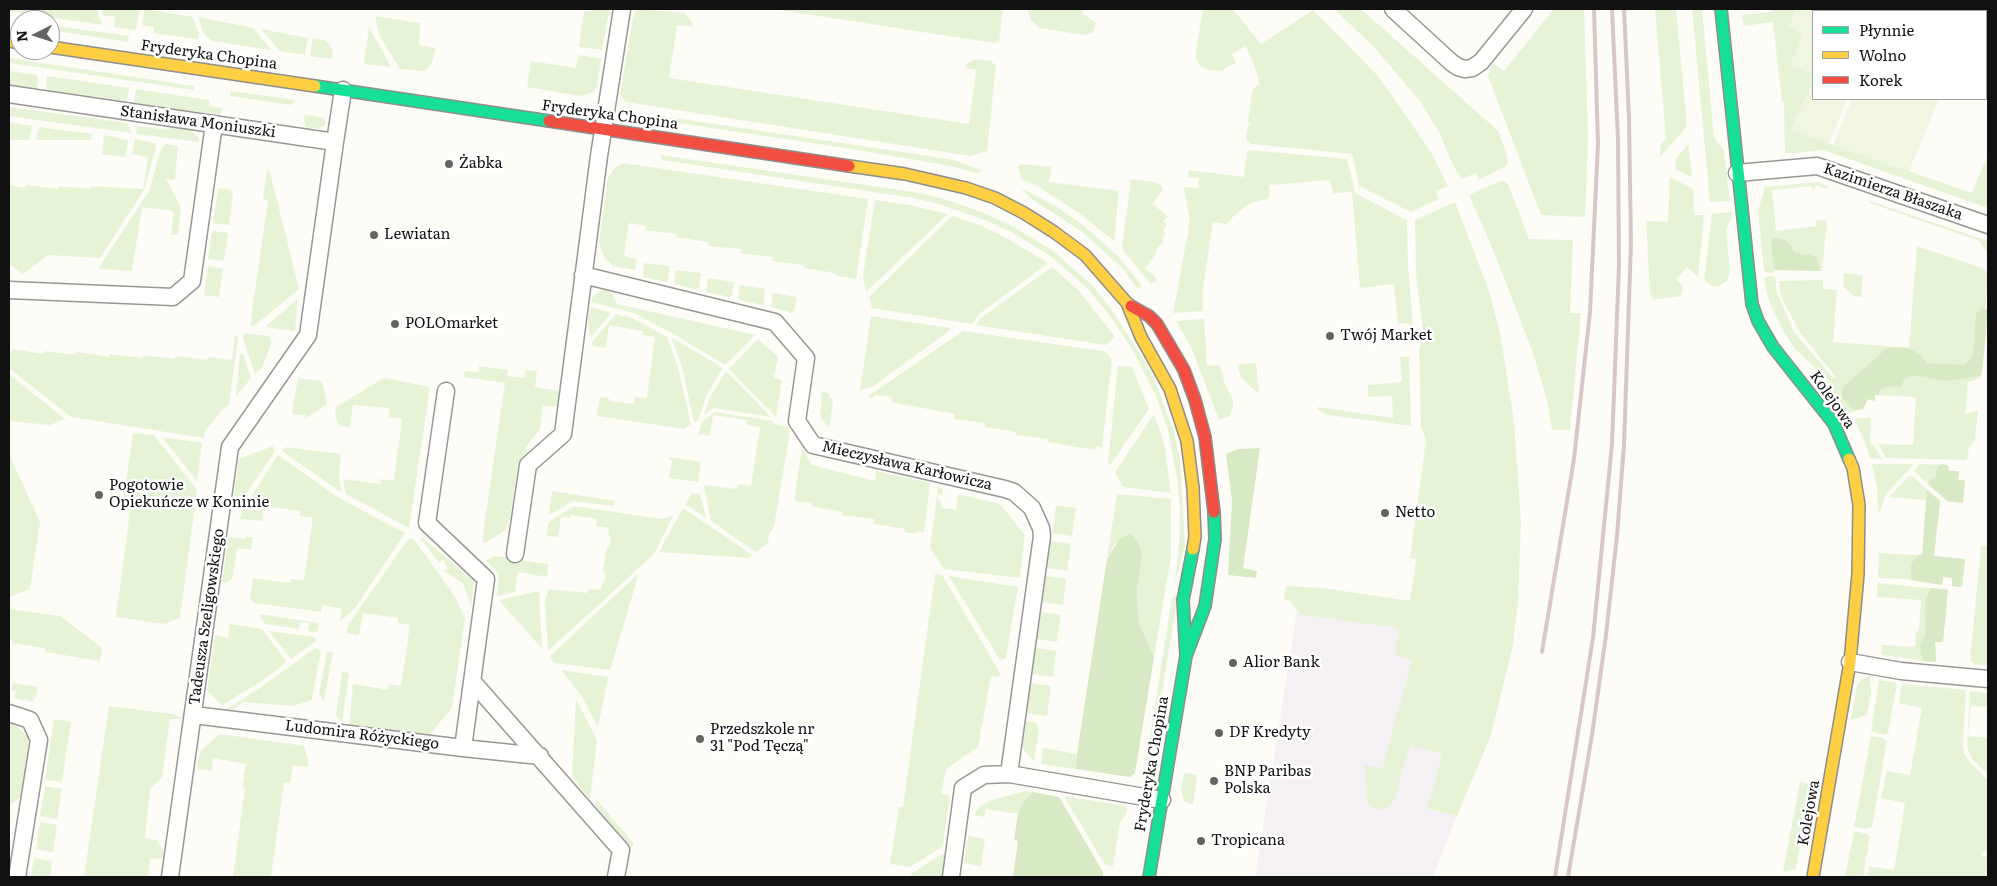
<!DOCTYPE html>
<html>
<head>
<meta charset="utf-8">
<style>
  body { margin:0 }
  #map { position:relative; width:1997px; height:886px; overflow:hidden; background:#fdfcf7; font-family:Literata,serif }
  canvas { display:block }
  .frame { position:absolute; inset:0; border:10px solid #111; pointer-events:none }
  .legend { position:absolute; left:1812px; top:10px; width:175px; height:90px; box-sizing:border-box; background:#fff; border:1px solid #a0a0a0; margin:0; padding:6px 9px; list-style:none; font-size:15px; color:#111 }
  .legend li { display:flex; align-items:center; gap:10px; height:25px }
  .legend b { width:25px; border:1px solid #a0a0a0 }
  .north { position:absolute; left:10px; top:10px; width:50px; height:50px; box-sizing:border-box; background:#fff; border:1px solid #a0a0a0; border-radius:50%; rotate:265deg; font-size:14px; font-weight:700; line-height:20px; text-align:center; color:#111 }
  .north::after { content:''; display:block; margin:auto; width:18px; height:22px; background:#646362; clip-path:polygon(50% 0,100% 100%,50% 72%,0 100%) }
</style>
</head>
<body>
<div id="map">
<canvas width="1997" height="886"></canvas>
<div class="frame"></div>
<ul class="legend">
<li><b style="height:6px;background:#16e098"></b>Płynnie</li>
<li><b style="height:6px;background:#ffcf43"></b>Wolno</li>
<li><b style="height:6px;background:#f24e42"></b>Korek</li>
</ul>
<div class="north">N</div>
</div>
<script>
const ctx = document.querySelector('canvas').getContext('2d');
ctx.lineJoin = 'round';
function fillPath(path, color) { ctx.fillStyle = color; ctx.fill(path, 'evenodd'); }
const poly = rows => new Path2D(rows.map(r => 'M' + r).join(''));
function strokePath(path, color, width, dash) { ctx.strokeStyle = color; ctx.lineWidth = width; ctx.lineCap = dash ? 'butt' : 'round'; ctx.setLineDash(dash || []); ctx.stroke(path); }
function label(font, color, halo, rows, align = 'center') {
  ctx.font = font + ' Literata,serif'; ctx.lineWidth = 5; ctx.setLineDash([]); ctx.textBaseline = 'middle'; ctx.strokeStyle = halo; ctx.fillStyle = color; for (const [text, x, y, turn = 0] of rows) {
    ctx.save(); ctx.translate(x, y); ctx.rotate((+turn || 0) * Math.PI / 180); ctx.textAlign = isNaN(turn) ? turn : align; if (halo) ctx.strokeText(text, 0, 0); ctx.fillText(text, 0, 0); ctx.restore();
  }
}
const industrial = poly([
  [1297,611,1301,615,1418,630,1410,745,1442,754,1427,809,1457,816,1433,877,1255,877]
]);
const green = poly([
  [9,9,98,9,99,18,102,21,102,25,9,11],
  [102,9,140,9,136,30,114,27,115,17,102,15],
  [145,9,193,17,199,34,197,39,153,33,154,27,142,25],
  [592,9,608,9,612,14,608,17,602,50,579,47,584,11,591,12],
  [637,9,684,13,692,22,693,27,677,25,669,78,969,124,976,70,965,68,967,64,975,59,991,61,996,66,987,151,971,156,626,102,620,94,634,13],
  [773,9,1003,9,999,41,994,43],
  [1027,9,1083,9,1083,14,1096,23,1093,32,1085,35,1039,28,1031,20],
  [1203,9,1233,9,1261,44,1313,10,1377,75,1400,107,1432,154,1448,186,1436,191,1439,199,1411,212,1359,186,1352,154,1251,144,1246,139,1248,125,1251,125,1251,123,1248,122,1252,92,1256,86,1259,84,1258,75,1246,46,1232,54,1236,64,1228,66,1222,71,1206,69,1200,65,1196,59,1196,51],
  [1334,9,1361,9,1498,131,1507,155,1508,162,1506,166,1479,180,1476,173,1462,179,1453,165,1440,134,1420,101,1375,48],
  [1554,9,1584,9,1588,139,1585,217,1541,215,1488,76,1493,63,1504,71],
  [1655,9,1676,9,1687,126,1660,157,1661,144,1666,139],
  [1692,9,1702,9,1714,137,1724,150,1730,201,1710,202],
  [1772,9,1797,9,1789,27,1803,33,1791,65,1813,74,1813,82,1791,130,1972,193,1987,157,1988,208,1823,150,1785,154,1784,102,1782,102,1773,22,1744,26,1742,15,1772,12],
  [375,16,420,23,419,45,435,48,432,63,429,67,424,71,400,69,380,36],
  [198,17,253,28,271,50,212,41,204,34],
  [50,25,129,36,128,42,50,30],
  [369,27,391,67,364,64],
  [261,29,308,38,305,55,280,51],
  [313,38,324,40,329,44,333,52,332,57,329,59,310,56],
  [579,55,601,59,597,87,593,92,580,96,527,87,531,61,576,68],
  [9,58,194,86,194,90,9,63],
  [9,71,38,75,37,89,9,85],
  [47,76,129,88,127,101,48,90,46,88],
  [136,89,209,100,209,106,222,108,220,115,134,103],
  [231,91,295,100,291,105,230,96],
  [9,107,127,123,131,133,9,116],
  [304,114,324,118,326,124,319,129,305,127],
  [668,117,909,153,954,160,983,171,976,173,950,166,845,148,664,121],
  [9,122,32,126,29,140,9,140],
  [137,126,168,130,170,127,190,130,198,137,199,142,136,134],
  [39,127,92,134,91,140,36,140],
  [104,135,128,140,125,157,102,154],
  [135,139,154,143,156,148,144,190,100,258,48,255,23,274,9,264,9,185,25,188,26,185,58,189,59,186,91,189,91,186,143,189,148,157,132,154],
  [166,144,178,146,175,180,166,179,181,208,178,235,171,235,174,211,142,207,132,271,98,269,149,191,161,149],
  [1688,144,1692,177,1691,177,1675,169,1676,159],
  [1250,150,1347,159,1355,193,1407,220,1408,265,1413,326,1406,323,1398,324,1394,284,1360,288,1352,192,1333,193,1330,180,1269,185,1270,196,1268,199,1250,203,1238,212,1226,224,1213,222,1202,295,1203,311,1173,313,1189,227,1189,216,1184,187,1198,188,1199,178,1188,177,1189,170,1244,177,1247,152],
  [660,155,914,192,941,198,987,214,1014,227,1053,251,1091,284,1112,310,1152,373,1173,429,1180,460,1185,545,1175,583,1179,544,1180,507,1177,478,1168,430,1156,396,1133,351,1108,313,1087,288,1049,255,1011,232,985,220,939,204,913,198,662,160],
  [623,163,868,199,856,279,837,276,836,273,804,268,804,265,772,261,773,257,741,253,741,249,708,246,709,242,676,237,677,234,645,230,646,226,629,223,624,256,637,259,635,270,613,266,604,257,599,243,608,177,615,168],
  [1021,164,1051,167,1049,182,1119,191,1114,241,1079,213,1039,187,1021,179,1018,167],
  [267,171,270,172,299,289,254,326,250,326,268,201,263,199],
  [1670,177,1693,189,1694,215,1704,215,1698,277,1687,267,1676,279,1683,286,1681,296,1653,300,1650,293,1646,221,1668,222],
  [1131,179,1154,182,1162,186,1162,191,1152,204,1168,216,1163,222,1167,224,1163,230,1166,233,1162,238,1164,240,1156,250,1157,252,1145,268,1156,278,1157,280,1151,284,1122,249],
  [1504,181,1508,184,1529,239,1573,240,1570,313,1581,313,1570,430,1552,430,1547,400,1533,353,1494,252,1469,195,1498,182],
  [1817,182,1828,186,1827,189,1816,185,1813,192,1812,186,1772,190,1776,231,1817,226,1816,220,1827,221,1822,271,1775,270,1774,272,1768,273,1764,271,1758,211,1765,187],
  [1020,187,1057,207,1084,226,1118,256,1143,287,1137,288,1121,267,1081,231,1030,198],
  [218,188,231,190,231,193,233,193,229,225,213,223],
  [875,200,909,205,948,214,866,292,863,276],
  [1870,201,1988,241,1988,254,1979,241,1870,203],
  [1455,202,1489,291,1500,333,1514,421,1521,522,1518,602,1513,645,1491,735,1457,816,1427,809,1442,754,1410,745,1394,800,1390,805,1384,809,1377,809,1369,805,1366,800,1365,765,1382,769,1412,660,1395,655,1399,628,1301,615,1290,601,1284,600,1286,586,1323,588,1410,601,1416,559,1410,558,1426,440,1421,426,1419,351,1423,332,1416,274,1415,220],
  [1732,212,1732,216,1726,229,1730,272,1727,281,1719,286,1712,286,1704,280,1712,214],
  [952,216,979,225,999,234,1048,263,979,314,972,324,872,308,869,297],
  [212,231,228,233,224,261,208,259],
  [1917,246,1982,268,1988,273,1980,376,1982,377,1968,382,1965,415,1978,410,1975,440,1969,447,1967,460,1886,458,1878,444,1913,445,1916,397,1875,395,1875,401,1868,399,1863,409,1856,409,1848,415,1825,377,1795,349,1783,331,1769,301,1764,279,1767,276,1775,276,1777,293,1794,332,1834,379,1835,376,1799,331,1780,294,1779,281,1823,280,1823,289,1837,290,1833,342,1909,348],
  [644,263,670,266,668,281,666,282,643,277],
  [208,266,223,269,219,297,204,295],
  [1052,267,1079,291,1115,337,1106,345,976,325,981,318],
  [676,270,701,273,699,288,697,290,676,284,674,282],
  [1844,273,1863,275,1861,297,1854,296,1843,286],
  [708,278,734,282,732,296,730,297,706,292],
  [740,285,765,289,764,303,762,305,739,300,738,297],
  [604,290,612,293,617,304,755,335,725,365,672,333,634,313,591,302,592,298,596,293],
  [773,293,797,297,793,313,771,307],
  [298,299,295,331,265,327],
  [590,307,611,313,590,338,588,321],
  [616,314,632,318,667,337,678,367,691,424,684,429,597,416,600,397,609,398,609,401,634,404,635,397,647,398,655,337,642,335,643,331,609,325,606,348,593,346,592,342],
  [871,316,950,328,949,331,872,387,860,390],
  [1204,319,1207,366,1220,365,1225,384,1233,400,1233,406,1229,416,1219,420,1192,349,1176,321],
  [963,331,1102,351,1107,353,1112,360,1102,447,1096,446,1095,450,1048,442,1048,439,1016,435,1016,432,985,427,985,423,955,419,955,414,891,402,892,397,875,395,874,398,867,397],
  [244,333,269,336,271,340,270,347,262,368,255,374,243,339],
  [235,334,238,337,229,405,223,409,205,431,204,438,71,417,9,368,9,352,11,352,12,349,44,354,45,351,76,355,77,352,109,357,109,354,143,358,143,355,174,359,176,356,207,360,208,357,232,360],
  [671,337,723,368,708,392,698,421,694,422,682,367],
  [758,339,778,357,774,378,782,380,776,417,729,369],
  [240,354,243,354,251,378,236,396],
  [1400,357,1409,357,1411,426,1328,415,1317,409,1318,407,1393,418,1392,396,1368,397,1368,385,1402,382],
  [1256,363,1259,394,1241,378,1238,366,1239,364],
  [479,366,508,370,507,376,524,378,526,370,537,371,535,387,559,391,557,407,543,405,540,429,526,447,527,452,518,462,510,520,505,530,485,543,482,542,505,383,464,377,465,371,478,372],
  [1118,366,1132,367,1149,409,1110,465,1108,462],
  [726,371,771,417,713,408,704,415,710,397],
  [9,374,65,419,50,425,9,421],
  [298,378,322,381,327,404,305,419,305,415,292,414],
  [384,378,430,387,409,528,346,494,343,479,381,484,380,479,394,481,402,419,389,417,390,408,353,405,350,427,339,426,335,415,336,407],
  [822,392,828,393,833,402,829,428,820,416],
  [715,412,773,421,774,424,787,427,790,431,774,526,769,534,768,543,756,552,711,521,704,485,737,489,738,484,751,486,760,427,747,425,747,420,713,415,710,436,698,434,702,422],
  [1154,414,1164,443,1171,493,1123,487,1115,472],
  [1860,418,1871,418,1870,444,1874,445,1882,459,1870,458,1865,442,1854,419],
  [133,433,154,435,197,490,180,618,164,624,116,617,130,511,122,509],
  [162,437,202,443,197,481],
  [273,446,275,451,240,503,232,509,239,459],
  [286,447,341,454,339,474,341,492,282,451],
  [802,448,812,465,875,481,876,471,930,483,924,532,917,531,916,534,905,532,905,529,874,524,874,519,842,515,843,512,811,506,811,503,794,501],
  [9,454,40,522,30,589,9,597],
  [278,455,339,498,405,533,355,608,340,621,342,609,322,605,321,612,254,603,250,597,253,578,290,583,291,579,304,580,313,518,300,516,300,511,264,506,262,521,240,519,243,509],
  [669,457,701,462,698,482,669,478,672,462],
  [1872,464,1914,464,1886,494,1880,511,1878,512,1877,487],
  [1920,464,1948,465,1948,470,1959,471,1958,480,1965,480,1963,503,1947,501,1914,471],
  [1909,476,1912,476,1940,501,1934,556,1965,559,1962,587,1952,586,1952,578,1943,577,1942,585,1905,579,1878,578,1879,553,1922,555,1927,500,1889,497],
  [938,487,943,489,942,495,938,494,937,500,941,501,941,508,956,510,958,494,1000,504,1025,535,1020,578,944,569,930,548],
  [552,491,615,501,613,506,573,501,549,515],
  [692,493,700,494,706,518,685,504],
  [1117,494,1171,499,1171,557,1154,657,1139,623,1137,589,1142,556,1115,543,1107,559],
  [1056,505,1076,508,1072,536,1052,533],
  [574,506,661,519,673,516,654,554,548,651,545,600,549,589,587,593,588,589,601,590,602,583,604,583,606,573,603,572,607,547,609,547,611,537,608,536,609,528,596,526,597,519,571,515,570,518,561,517,558,537,546,536,549,522],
  [683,508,752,555,749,558,659,552],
  [229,537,246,539,246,537,253,537,251,550,237,548,233,577,226,583,222,582],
  [422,537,474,582,471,607,463,583,447,573,444,570,448,568,443,560,439,563,421,539],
  [409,538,413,538,454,595,465,618,452,708,430,734,349,728,353,684,388,690,389,684,401,686,410,625,398,623,398,618,363,613,359,635,346,633,348,625],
  [1051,541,1071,544,1067,571,1047,568],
  [1981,546,1988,546,1988,666,1974,664,1970,660],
  [495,556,548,564,547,577,518,572,515,592,497,596,499,574,486,561],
  [639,573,610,670,555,663,549,657],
  [935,574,942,575,1000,673,999,677,991,676,978,747,946,769,941,794,950,795,943,846,910,867,890,864,899,807,903,807],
  [949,576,1018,587,1006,658,1000,660],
  [1046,576,1066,579,1063,605,1042,602],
  [1877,583,1948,590,1943,642,1935,642,1936,662,1882,655,1882,645,1915,647,1916,632,1919,631,1921,600,1877,597],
  [539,591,542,649,499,600],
  [1178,595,1149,773,1143,780,1172,598],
  [9,609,60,616,102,648,100,661,45,652,45,648,12,643,12,640,9,639],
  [1041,612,1061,615,1057,642,1037,639],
  [259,614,319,623,317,632,308,631,309,623,300,622,299,629,265,624],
  [230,624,262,629,287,662,262,681,222,705,207,691,215,635,228,638],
  [269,631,315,637,316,641,291,659],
  [315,648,321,650,312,700,293,706,243,702,233,710,225,710,260,688],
  [1036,648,1056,651,1053,677,1032,674],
  [327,651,333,652,324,702,319,693],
  [561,670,608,677,598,728,581,695],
  [342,672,349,673,342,722,336,715],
  [1870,675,1871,693,1867,715,1851,720,1857,686,1861,680],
  [1879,680,1897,683,1888,733,1884,735,1871,732],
  [12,683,38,687,36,697,34,697,33,702,14,698,16,691,11,690],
  [1031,683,1051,686,1047,716,1026,713],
  [1902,684,1966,690,1963,747,1964,753,1969,761,1988,780,1988,852,1982,851,1981,856,1988,857,1988,877,1868,877,1869,866,1894,870,1905,803,1881,798,1887,771,1910,775,1922,708,1899,703],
  [1970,691,1988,693,1988,707,1971,706,1968,736,1988,738,1988,774,1972,759,1967,747],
  [576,699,597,740,590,800,572,776],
  [109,706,174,714,181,718,180,719,170,719,162,778,150,788,145,838,157,840,164,852,163,859,150,858,148,877,84,877],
  [54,719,71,722,62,782,45,780],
  [1025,721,1035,722,1039,728,1034,762,1024,750,1022,743],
  [9,723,15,725,31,740,24,794,9,806],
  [220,734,304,746,308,760,308,767,293,765,290,783,284,782,271,877,233,877,245,788,242,787,246,764,213,758,212,771,198,769,197,767,200,751],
  [1871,736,1884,738,1887,741,1872,827,1867,829,1854,827],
  [1043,748,1077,754,1076,769,1041,764],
  [1184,773,1197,775,1193,805,1185,802,1182,795,1181,790],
  [1800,782,1811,784,1796,869,1783,872],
  [45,786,62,789,57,819,40,816],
  [1025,791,1033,792,1023,802,1018,814,986,809,984,817,974,815,979,807,989,801],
  [1064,796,1126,806,1127,812,1120,823,1113,866,1105,865],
  [596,799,634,844,633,847,629,846,595,805],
  [40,822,57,825,53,852,36,849],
  [1854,831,1868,834,1870,837,1863,877,1845,877],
  [968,836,985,839,981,866,964,863],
  [942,854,948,855,945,877,911,877,911,874],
  [34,858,52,861,50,877,31,877]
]);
const forest = poly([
  [1771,238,1781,238,1790,244,1794,252,1803,255,1809,254,1817,258,1820,271,1774,270],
  [1982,307,1988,310,1982,374,1980,376,1946,381,1918,376,1910,376,1904,380,1901,387,1887,386,1879,390,1879,395,1875,395,1875,401,1868,399,1863,409,1854,411,1842,397,1842,388,1888,347,1909,348,1921,355,1927,363,1964,365,1973,356,1976,314],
  [1260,448,1243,568,1257,571,1256,578,1228,575,1232,501,1226,454,1238,449],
  [1941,464,1948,465,1949,471,1959,471,1958,480,1965,480,1963,503,1947,501,1928,484,1929,480,1936,477,1936,471],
  [1927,490,1940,501,1934,556,1965,559,1962,587,1952,586,1952,578,1943,577,1942,585,1911,580,1911,564,1918,555,1922,555],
  [1131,534,1139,543,1142,556,1137,589,1139,623,1154,657,1135,773,1130,777,1076,769,1077,754,1107,559,1120,538],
  [1932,588,1948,590,1943,642,1935,642,1936,662,1923,661,1921,652,1920,645,1925,636,1926,627,1925,603,1929,592],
  [1033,792,1059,797,1103,872,1103,877,1013,877,1018,841,1014,840,1018,814,1023,802]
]);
const pitch = poly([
  [1797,9,1884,9,1883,11,1813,11,1813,74,1791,65,1803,33,1789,27],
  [1813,82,1813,99,1847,99,1829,144,1791,130],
  [1852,99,1939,99,1909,171,1833,145]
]);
const street = poly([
  [1393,9,1452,63,1458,67,1465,69,1472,68,1481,62,1524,9],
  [9,94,335,142,343,90],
  [1737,173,1817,166,1988,225],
  [583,275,775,322,806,358,797,421,813,445,1005,489,1014,492,1032,508,1041,528,1042,536,1009,774],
  [9,290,173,297,192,281,214,124],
  [515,554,528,465,563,434,599,156,622,9],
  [1850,662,1901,671,1988,679],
  [472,681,621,850,616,877],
  [9,713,30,720,39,740,17,877],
  [194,715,463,748,486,579,427,523,446,391],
  [463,748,540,756],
  [170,877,230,447,308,335,335,142],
  [951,877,963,788,984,775,1009,774,1162,800]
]);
const fast = poly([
  [1721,9,1752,304,1758,321,1773,347,1834,424,1849,459],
  [315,86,549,121],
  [1186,656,1205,606,1215,539,1214,512],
  [1149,877,1186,656,1183,600,1193,549]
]);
const slow = poly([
  [9,41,20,43],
  [50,47,315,86],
  [849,166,905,174,966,188,995,198,1024,213,1054,232,1085,255,1127,303,1131,306],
  [1127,303,1141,337,1170,389,1187,441,1193,488,1195,537,1193,549],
  [1813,877,1850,662,1858,574,1859,505,1853,468,1849,459]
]);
const jam = poly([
  [549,121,849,166],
  [1131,306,1149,316,1157,324,1184,370,1195,400,1205,437,1214,512]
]);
const rail = poly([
  [1542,652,1574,459,1590,312,1598,144,1594,9],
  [1555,877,1593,638,1612,444,1619,265,1618,140,1612,9],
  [1568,877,1592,735,1606,635,1617,536,1624,444,1631,243,1629,118,1624,9]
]);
const markers = [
  [449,164,5,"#646362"],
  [374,235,5,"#646362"],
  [395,324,5,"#646362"],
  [1330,336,5,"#646362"],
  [99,495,5,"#646362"],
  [1385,513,5,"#646362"],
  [1233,663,5,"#646362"],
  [1219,733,5,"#646362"],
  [700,739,5,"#646362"],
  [1214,781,5,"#646362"],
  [1201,841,5,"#646362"]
];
const streetNames = [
  ["Fryderyka Chopina",209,55,8],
  ["Fryderyka Chopina",610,115,8],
  ["Stanisława Moniuszki",198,122,8],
  ["Kazimierza Błaszaka",1893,192,19],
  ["Kolejowa",1832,400,55],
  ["Mieczysława Karłowicza",907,466,13],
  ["Tadeusza Szeligowskiego",207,617,-82],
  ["Ludomira Różyckiego",362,735,7],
  ["Fryderyka Chopina",1152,764,-80],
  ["Kolejowa",1809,813,-80]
];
const poiNames = [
  ["Żabka",459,164],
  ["Lewiatan",384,235],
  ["POLOmarket",405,324],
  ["Twój Market",1340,336],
  ["Pogotowie",109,486],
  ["Opiekuńcze w Koninie",109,503],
  ["Netto",1395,513],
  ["Alior Bank",1243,663],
  ["Przedszkole nr",710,730],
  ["31 \"Pod Tęczą\"",710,747],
  ["DF Kredyty",1229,733],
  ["BNP Paribas",1224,772],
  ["Polska",1224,789],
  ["Tropicana",1211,841]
];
fillPath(industrial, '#f5f0f3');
fillPath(green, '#e7f3d7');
fillPath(forest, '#d8eac5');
fillPath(pitch, '#f0f6e1');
strokePath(street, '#979795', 19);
strokePath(fast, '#8e8d8b', 14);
strokePath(slow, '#8e8d8b', 14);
strokePath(jam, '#8e8d8b', 14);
strokePath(street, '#fffffe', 16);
strokePath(fast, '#16e098', 11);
strokePath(slow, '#ffcf43', 11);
strokePath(jam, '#f24e42', 11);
strokePath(rail, '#d9c6c7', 4);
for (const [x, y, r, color] of markers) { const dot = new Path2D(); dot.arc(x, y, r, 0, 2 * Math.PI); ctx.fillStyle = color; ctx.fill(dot); strokePath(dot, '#fff', 2); }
label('15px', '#111', '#fff', streetNames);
label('15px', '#111', '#fff', poiNames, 'left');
</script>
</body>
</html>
